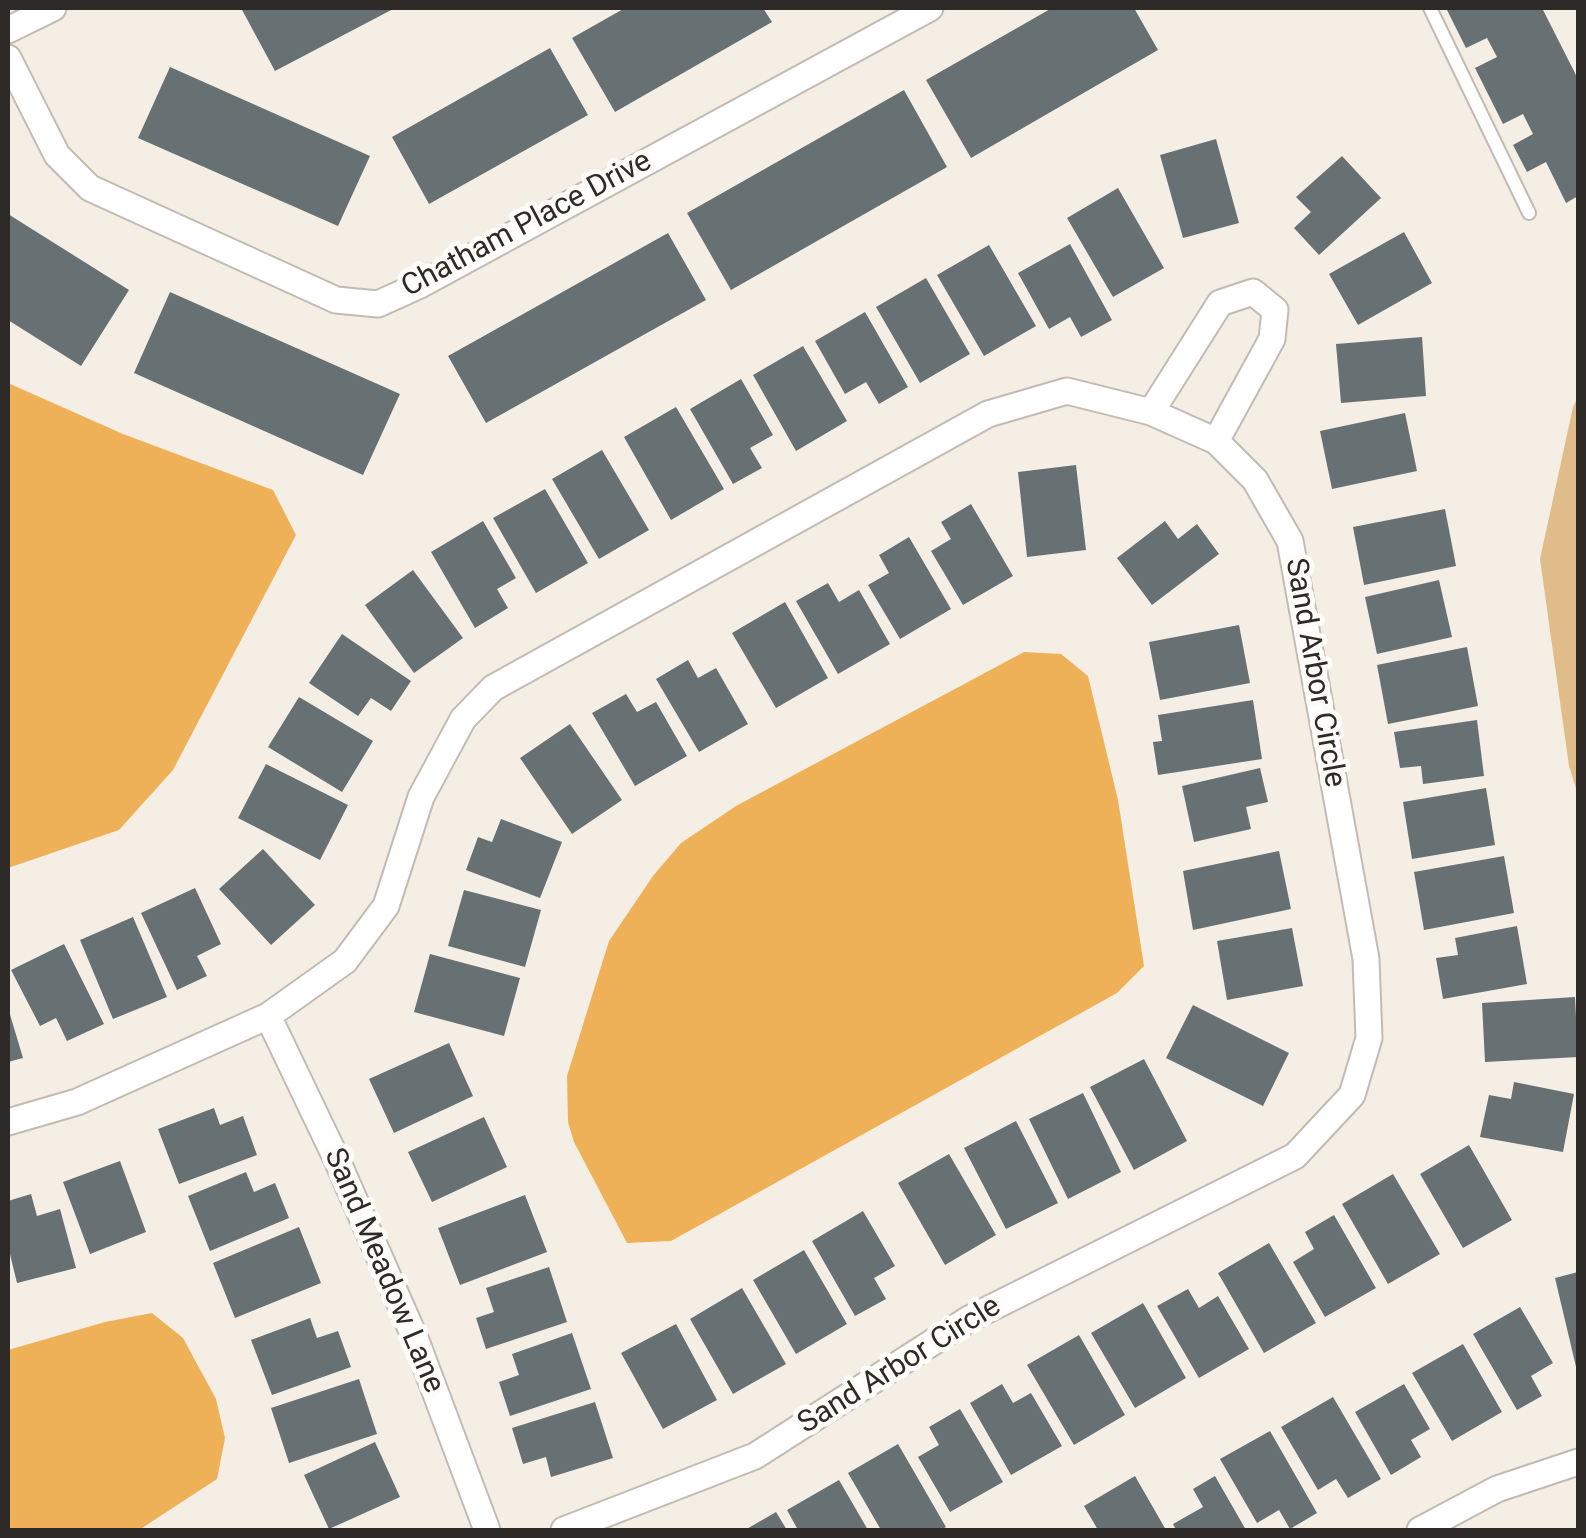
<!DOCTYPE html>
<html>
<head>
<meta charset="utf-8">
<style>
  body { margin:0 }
  #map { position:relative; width:1586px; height:1538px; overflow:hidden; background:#f4eee5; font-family:Roboto,sans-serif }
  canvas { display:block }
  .frame { position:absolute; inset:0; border:10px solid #2d2a27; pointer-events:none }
</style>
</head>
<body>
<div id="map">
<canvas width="1586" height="1538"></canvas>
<div class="frame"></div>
</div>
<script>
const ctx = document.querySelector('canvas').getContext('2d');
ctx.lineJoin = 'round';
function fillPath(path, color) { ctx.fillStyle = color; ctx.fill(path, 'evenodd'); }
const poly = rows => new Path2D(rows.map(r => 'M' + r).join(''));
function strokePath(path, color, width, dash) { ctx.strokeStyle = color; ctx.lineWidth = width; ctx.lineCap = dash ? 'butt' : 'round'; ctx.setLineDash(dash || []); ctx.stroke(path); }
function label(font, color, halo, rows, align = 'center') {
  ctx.font = font + ' Roboto,sans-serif'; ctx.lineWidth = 10; ctx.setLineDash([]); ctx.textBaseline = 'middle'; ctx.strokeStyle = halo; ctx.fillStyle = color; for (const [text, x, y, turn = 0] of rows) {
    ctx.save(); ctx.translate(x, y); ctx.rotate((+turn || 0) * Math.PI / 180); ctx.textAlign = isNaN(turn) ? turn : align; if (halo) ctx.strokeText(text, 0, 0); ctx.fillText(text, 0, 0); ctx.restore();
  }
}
const green = poly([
  [1578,397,1578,795,1569,766,1540,559,1573,407]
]);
const water = poly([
  [8,383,123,434,273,490,296,535,173,770,119,830,8,868],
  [1024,652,1061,654,1088,676,1118,800,1144,966,1117,993,671,1241,627,1243,574,1142,568,1122,567,1076,609,941,653,876,681,843,736,806],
  [152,1313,183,1338,216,1399,225,1438,217,1479,139,1530,8,1530,8,1350,105,1322]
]);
const building = poly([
  [241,8,395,8,275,71],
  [625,8,763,8,772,22,615,112,572,38],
  [1052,8,1134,8,1158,50,971,158,926,80],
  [1446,8,1542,8,1578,79,1578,196,1566,203,1546,162,1527,172,1513,145,1533,134,1523,114,1503,124,1475,68,1497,57,1487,38,1466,48],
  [550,48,588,115,429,204,392,137],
  [170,67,370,156,338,226,138,138],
  [904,90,947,167,731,290,687,213],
  [1216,139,1239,223,1183,238,1160,155],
  [1342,156,1381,198,1319,255,1294,228,1311,212,1296,197],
  [1118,188,1164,268,1113,297,1067,218],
  [8,214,129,290,81,366,8,320],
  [1404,232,1432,283,1358,325,1329,274],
  [668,233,706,300,486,423,448,356],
  [1070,244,1112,320,1081,337,1070,317,1049,329,1018,273],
  [989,245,1036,326,984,356,937,275],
  [926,278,970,354,920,383,876,307],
  [170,292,400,394,363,475,134,373],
  [865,312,908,387,879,404,866,382,845,394,815,341],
  [1422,337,1426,396,1341,403,1336,344],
  [803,346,847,421,796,451,753,375],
  [741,379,773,435,750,448,762,468,733,484,690,409],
  [676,407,724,489,671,520,624,437],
  [1405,413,1417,471,1332,489,1320,431],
  [602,450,649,530,599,559,552,479],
  [1076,465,1086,550,1027,557,1018,472],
  [545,489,588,563,536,593,493,518],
  [971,504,1013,576,963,605,931,551,951,539,941,522],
  [1445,509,1456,566,1364,585,1353,527],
  [483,521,516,578,497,589,508,608,475,628,431,552],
  [1165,521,1178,539,1197,524,1219,554,1152,605,1117,558],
  [909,537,951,609,900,639,868,585,889,573,879,555],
  [413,570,463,638,414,673,365,605],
  [1439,580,1452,637,1377,654,1365,597],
  [828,583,839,602,859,590,890,644,838,674,796,601],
  [785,602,828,678,776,708,732,633],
  [1239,625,1250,683,1160,700,1149,642],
  [342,634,411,681,391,711,371,698,358,716,309,683],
  [1467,647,1478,706,1388,724,1377,665],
  [688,660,698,678,716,668,748,724,699,752,656,679],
  [626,694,637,712,656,702,687,756,635,786,592,713],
  [299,697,373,741,342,792,268,747],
  [1253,700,1262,759,1158,775,1153,742,1162,741,1158,715],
  [1477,720,1484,776,1423,784,1421,766,1400,768,1394,732],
  [570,724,622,800,572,834,520,758],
  [266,764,348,805,320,860,238,818],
  [1260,768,1268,802,1246,807,1251,829,1194,842,1182,786],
  [1486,788,1495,845,1412,859,1403,802],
  [501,819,562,842,540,898,466,870,478,837,492,842],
  [263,849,315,905,271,945,219,889],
  [1279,851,1291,909,1193,930,1183,871],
  [1504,856,1514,913,1424,930,1414,872],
  [195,888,221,944,197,956,207,976,177,990,141,913],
  [464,890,541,910,525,967,448,946],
  [133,917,167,997,113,1019,80,940],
  [1517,926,1527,984,1443,999,1436,958,1458,955,1455,938],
  [1292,928,1303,986,1227,1000,1217,941],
  [64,944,104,1024,67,1041,56,1018,40,1026,11,970],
  [430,954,520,978,504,1036,414,1012],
  [1575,997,1578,1057,1485,1062,1482,1003],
  [1193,1005,1289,1053,1263,1106,1166,1058],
  [8,1008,23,1058,8,1062],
  [449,1043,473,1096,394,1133,369,1079],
  [1144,1059,1187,1141,1134,1170,1090,1087],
  [1514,1082,1574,1094,1563,1152,1480,1137,1489,1095,1511,1099],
  [1083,1093,1121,1172,1068,1199,1029,1119],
  [214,1108,220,1125,243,1116,257,1155,179,1184,158,1129],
  [484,1117,507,1167,432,1202,408,1152],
  [1016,1121,1058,1203,1006,1229,964,1148],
  [1469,1145,1512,1220,1463,1248,1420,1174],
  [949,1154,996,1235,945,1265,898,1183],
  [120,1161,146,1232,90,1254,63,1182],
  [246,1172,254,1192,275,1183,289,1218,210,1251,188,1196],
  [1393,1174,1440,1254,1388,1284,1342,1204],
  [31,1194,37,1216,60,1209,76,1268,17,1283,8,1246,8,1201],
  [525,1195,547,1252,460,1285,438,1228],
  [863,1211,895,1266,874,1278,886,1299,855,1316,812,1241],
  [1334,1215,1376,1288,1325,1317,1293,1262,1314,1249,1305,1232],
  [299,1227,321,1283,235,1318,213,1263],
  [1269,1243,1316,1323,1264,1353,1218,1273],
  [804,1250,847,1324,796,1354,753,1280],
  [549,1267,567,1322,486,1349,476,1318,494,1312,486,1288],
  [1578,1272,1578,1371,1577,1371,1555,1278],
  [742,1288,786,1364,733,1394,690,1319],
  [1188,1289,1199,1308,1218,1296,1249,1349,1199,1378,1157,1306],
  [1143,1303,1186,1378,1135,1408,1091,1333],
  [1520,1307,1553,1363,1531,1376,1542,1396,1517,1410,1473,1334],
  [310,1318,317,1338,338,1331,351,1367,272,1395,251,1340],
  [676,1324,717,1400,663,1429,621,1353],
  [572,1333,591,1389,510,1416,499,1382,519,1375,512,1354],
  [1079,1335,1125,1415,1074,1445,1027,1365],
  [1463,1344,1502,1412,1452,1441,1412,1373],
  [359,1379,377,1434,289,1463,271,1408],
  [1002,1384,1013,1403,1031,1393,1062,1446,1011,1475,970,1403],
  [1404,1384,1430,1429,1411,1440,1421,1457,1391,1475,1355,1412],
  [1333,1397,1381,1479,1348,1498,1336,1479,1318,1490,1281,1427],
  [595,1402,613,1458,551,1477,546,1457,523,1464,512,1428],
  [960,1409,1003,1482,950,1512,918,1457,939,1445,929,1427],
  [1270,1431,1317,1513,1290,1529,1279,1510,1257,1523,1220,1459],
  [375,1442,400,1497,329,1529,304,1475],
  [898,1444,946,1527,940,1530,881,1530,848,1473],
  [1135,1476,1166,1530,1098,1530,1084,1506],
  [1215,1476,1246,1530,1176,1530,1173,1524,1203,1507,1193,1489],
  [839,1480,868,1530,798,1530,787,1510],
  [776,1512,787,1530,745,1530]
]);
const lane = poly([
  [1430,8,1529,213]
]);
const street = poly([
  [8,30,53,8],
  [8,58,57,155,90,188,336,300,378,304,420,285,930,8],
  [1151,412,1220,303,1253,292,1275,310,1272,339,1216,441],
  [268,1016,336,1158,415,1338,487,1530],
  [8,1122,77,1102,268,1016,345,961,386,906,421,797,463,719,493,688,988,414,1067,391,1151,412,1216,441,1255,480,1290,541,1366,959,1369,1038,1352,1095,1295,1156,969,1319,755,1456,564,1530],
  [1420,1530,1497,1489,1578,1462]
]);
const streetNames = [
  ["Chatham Place Drive",527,225,-28],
  ["Sand Arbor Circle",1314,673,80],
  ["Sand Meadow Lane",383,1271,67],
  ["Sand Arbor Circle",900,1366,-32]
];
fillPath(green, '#e1bc8b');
fillPath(water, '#efb158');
fillPath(building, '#677174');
strokePath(lane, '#c2bbb3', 16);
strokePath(street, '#c2bbb3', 29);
strokePath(lane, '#fff', 12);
strokePath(street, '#fff', 25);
label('30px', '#2d2a27', '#fefcf8', streetNames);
</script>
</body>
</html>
